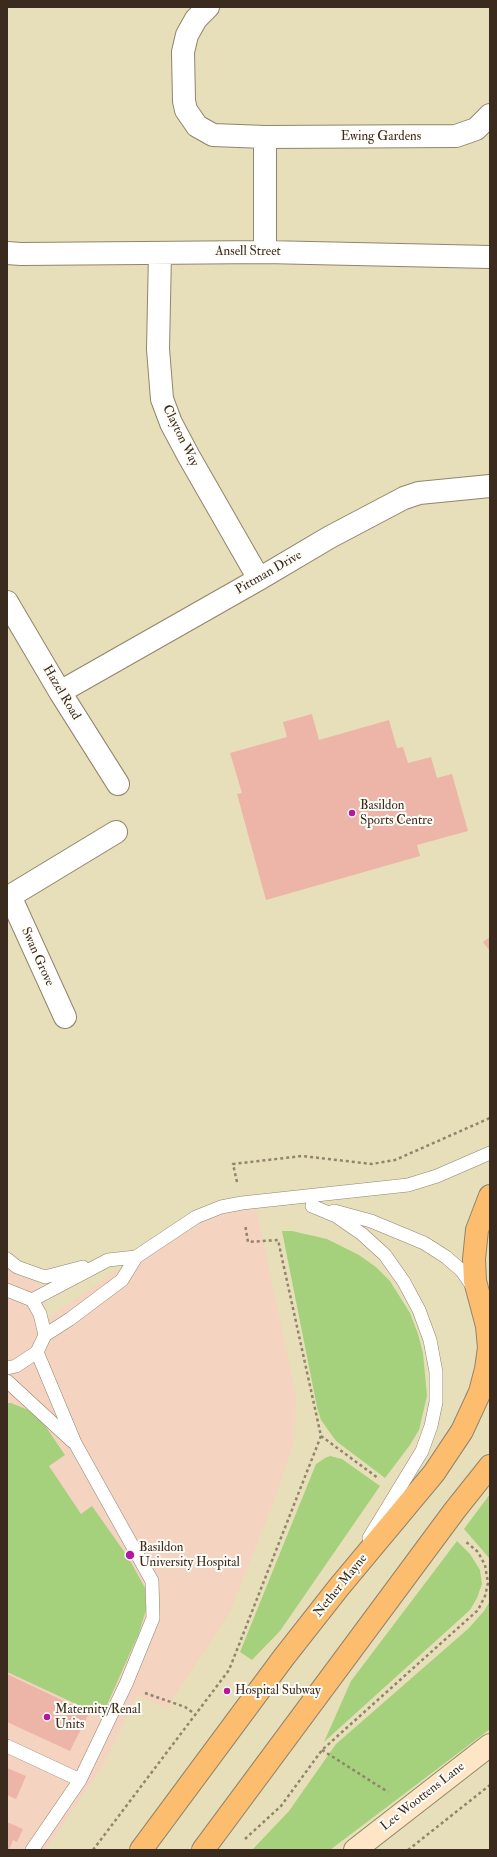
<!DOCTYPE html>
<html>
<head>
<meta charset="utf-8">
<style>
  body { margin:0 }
  #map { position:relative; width:497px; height:1857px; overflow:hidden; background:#e7dfb9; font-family:"IM FELL Double Pica",serif }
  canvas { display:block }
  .frame { position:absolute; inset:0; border:8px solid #3b2a1e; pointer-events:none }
</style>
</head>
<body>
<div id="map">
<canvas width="497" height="1857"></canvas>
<div class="frame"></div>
</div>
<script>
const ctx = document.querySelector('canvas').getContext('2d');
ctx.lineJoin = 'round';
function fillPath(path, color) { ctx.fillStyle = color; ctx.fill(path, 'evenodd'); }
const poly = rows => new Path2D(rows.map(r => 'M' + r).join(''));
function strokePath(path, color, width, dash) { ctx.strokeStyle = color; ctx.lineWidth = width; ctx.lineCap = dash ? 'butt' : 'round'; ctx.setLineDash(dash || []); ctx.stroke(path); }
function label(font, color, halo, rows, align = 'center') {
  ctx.font = font + ' "IM FELL Double Pica",serif'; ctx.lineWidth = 4; ctx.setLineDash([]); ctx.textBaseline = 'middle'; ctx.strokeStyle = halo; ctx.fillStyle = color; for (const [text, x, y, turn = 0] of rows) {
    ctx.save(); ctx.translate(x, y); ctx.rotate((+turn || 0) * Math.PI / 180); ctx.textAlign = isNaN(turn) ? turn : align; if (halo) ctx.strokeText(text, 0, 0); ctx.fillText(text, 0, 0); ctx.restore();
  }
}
const built = poly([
  [256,1207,296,1396,293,1446,275,1499,230,1612,167,1708,137,1695,105,1762,46,1850,7,1850,7,1268,36,1272,48,1318,118,1270,201,1221,216,1215]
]);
const green = poly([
  [282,1231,292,1231,327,1239,359,1255,376,1267,390,1281,410,1313,418,1334,423,1353,427,1396,419,1430,410,1445,385,1478,336,1441,321,1420,317,1407],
  [7,1403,11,1403,31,1411,44,1424,65,1455,49,1466,81,1514,92,1506,128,1557,145,1588,146,1610,139,1633,102,1716,7,1672],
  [330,1456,342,1459,380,1486,280,1631,252,1660,240,1652,316,1464,325,1458],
  [490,1494,490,1559,464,1529],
  [457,1541,470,1554,480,1570,482,1584,477,1598,470,1610,324,1742,351,1681],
  [490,1601,490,1729,330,1850,252,1850,289,1811,336,1744,469,1628,484,1611]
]);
const building = poly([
  [312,714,319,740,389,720,397,748,403,747,408,763,431,757,437,778,452,774,468,831,417,845,420,856,266,900,237,794,242,793,230,753,287,737,283,722],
  [490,937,490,951,483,942],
  [7,1674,89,1713,70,1751,7,1722],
  [7,1768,26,1776,16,1799,7,1795],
  [7,1822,23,1829,17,1842,13,1840,9,1850,7,1850]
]);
const path = poly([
  [237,1182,233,1164,302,1156,372,1164,395,1160,490,1118],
  [321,1436,378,1478],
  [145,1693,185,1707,196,1715],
  [322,1750,388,1792],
  [245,1839,281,1806,322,1750,478,1610,485,1596,488,1583,485,1565,478,1552,465,1541],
  [93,1850,229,1670,321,1436,278,1240,248,1242,245,1224],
  [408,1850,490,1785]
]);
const lane = poly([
  [312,1206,336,1216,362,1234,385,1255,404,1282,419,1310,430,1340,436,1372,436,1402,431,1426,422,1451,369,1538],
  [334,1211,371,1221,424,1243,446,1257,462,1271,473,1287],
  [7,1259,17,1267,45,1277,83,1267],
  [7,1290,32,1300,40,1314,45,1335],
  [32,1300,108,1260,136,1257],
  [7,1368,16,1366,37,1352,45,1335,70,1319,122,1280,136,1257,196,1217,221,1207,242,1203,408,1185,437,1176,490,1153],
  [7,1381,72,1441],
  [7,1746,80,1780],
  [32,1850,80,1780,126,1684,153,1618,152,1581,75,1443,37,1352]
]);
const street = poly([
  [208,7,196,19,187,35,183,52,184,101,186,110,197,126,213,135,265,137,456,136,476,129,490,115],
  [265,252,265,137],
  [7,253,21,254,265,252,490,257],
  [160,253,158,349,162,399,171,423,188,455,259,579],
  [7,602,60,692,118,784],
  [60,692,259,579,330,537,404,498,419,493,490,486],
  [10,896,65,1017],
  [7,898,116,832]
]);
const secondary = poly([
  [355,1850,490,1745]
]);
const primary = poly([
  [141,1850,284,1657,339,1587,434,1473,462,1431,480,1392,486,1369,489,1348,487,1326,475,1281,474,1259,477,1230,490,1196],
  [203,1850,455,1510,490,1466]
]);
const markers = [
  [352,813,4,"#b5179e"],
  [130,1555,5,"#b5179e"],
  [227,1691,4,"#b5179e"],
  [47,1717,4,"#b5179e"]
];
const streetNames = [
  ["Ewing Gardens",381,137],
  ["Ansell Street",248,252],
  ["Clayton Way",180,436,64],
  ["Pittman Drive",269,573,-30],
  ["Hazel Road",61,693,59],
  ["Swan Grove",37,957,66],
  ["Nether Mayne",341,1586,-51],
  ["Lee Woottens Lane",423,1797,-38]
];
const poiNames = [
  ["Basildon",360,806],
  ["Sports Centre",360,821],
  ["Basildon",139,1548],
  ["University Hospital",139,1563],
  ["Hospital Subway",235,1691],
  ["Maternity/Renal",55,1710],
  ["Units",55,1725]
];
fillPath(built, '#f4d3c1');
fillPath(green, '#a5d17d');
fillPath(building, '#edb5a7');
strokePath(lane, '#91846c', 14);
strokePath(street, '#91846c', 24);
strokePath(secondary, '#91846c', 24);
strokePath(primary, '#91846c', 24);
strokePath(path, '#91846c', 2.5, [3, 3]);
strokePath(lane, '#fff', 13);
strokePath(street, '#fff', 22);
strokePath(secondary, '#fee5c5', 22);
strokePath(primary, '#fcbd6f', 22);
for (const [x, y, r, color] of markers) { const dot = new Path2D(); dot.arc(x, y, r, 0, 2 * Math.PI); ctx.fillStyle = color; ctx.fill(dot); strokePath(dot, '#fdfcf7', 1.5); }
label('13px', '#3b2a1e', '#fdfcf7', streetNames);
label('13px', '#3b2a1e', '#fdfcf7', poiNames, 'left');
</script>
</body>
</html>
